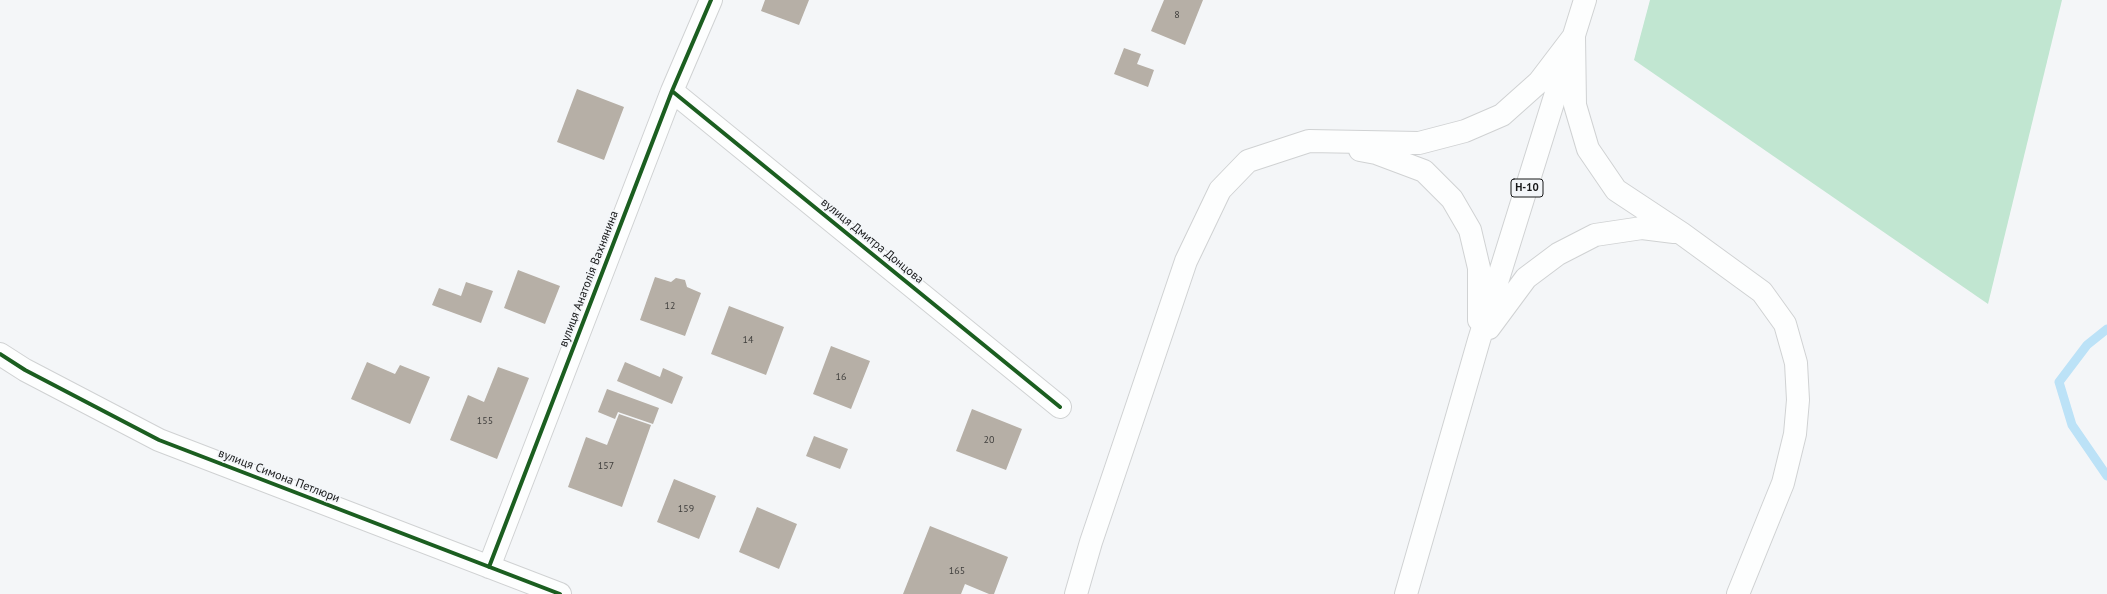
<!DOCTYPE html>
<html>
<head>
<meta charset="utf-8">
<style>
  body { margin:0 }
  canvas { display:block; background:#f4f6f8 }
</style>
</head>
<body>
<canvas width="2107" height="594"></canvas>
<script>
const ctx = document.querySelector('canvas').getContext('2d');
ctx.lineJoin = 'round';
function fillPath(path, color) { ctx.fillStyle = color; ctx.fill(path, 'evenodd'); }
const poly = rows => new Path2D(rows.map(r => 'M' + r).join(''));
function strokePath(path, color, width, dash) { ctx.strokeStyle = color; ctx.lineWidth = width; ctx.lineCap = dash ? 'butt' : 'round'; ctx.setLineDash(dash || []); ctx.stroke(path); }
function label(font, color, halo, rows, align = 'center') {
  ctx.font = font + ' "PT Sans",sans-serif'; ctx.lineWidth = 3.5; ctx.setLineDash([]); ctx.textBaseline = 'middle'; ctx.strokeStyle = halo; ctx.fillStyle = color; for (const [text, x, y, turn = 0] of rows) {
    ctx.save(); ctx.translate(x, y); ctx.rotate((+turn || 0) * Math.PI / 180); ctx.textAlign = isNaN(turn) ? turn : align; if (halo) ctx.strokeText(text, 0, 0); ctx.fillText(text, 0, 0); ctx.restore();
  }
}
const green = poly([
  [1650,0,2062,0,1988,304,1634,60]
]);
const stream = poly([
  [2107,329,2087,345,2059,382,2072,425,2107,476]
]);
const building = poly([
  [765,0,809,0,799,25,761,11],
  [1164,0,1203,0,1185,45,1151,31],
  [1124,48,1141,54,1137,64,1154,70,1148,87,1114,74],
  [577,89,624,107,604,160,557,142],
  [518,270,560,286,545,324,504,308],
  [655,277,671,282,676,278,685,280,687,287,701,293,685,336,640,320],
  [466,282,493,291,481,323,432,305,439,288,461,296],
  [729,306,784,327,766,375,711,354],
  [831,346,870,361,851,409,813,394],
  [367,362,395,374,400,365,430,377,410,424,351,399],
  [625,362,660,377,663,368,683,377,672,404,617,381],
  [498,367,529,378,497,459,450,440,468,395,484,402],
  [607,389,659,408,653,424,618,412,615,419,598,412],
  [972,409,1022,429,1006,470,956,451],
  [619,414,651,425,622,507,568,487,586,437,607,445],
  [814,436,848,449,840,469,806,456],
  [674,479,716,496,699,539,657,522],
  [757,507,797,524,779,569,739,552],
  [930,526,1008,557,994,594,989,594,965,584,961,594,903,594]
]);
const minor = poly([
  [672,91,1060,407],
  [0,354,25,370,159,440,560,594],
  [489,567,672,91,711,0]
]);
const major = poly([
  [1574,36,1575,105,1588,149,1616,190,1681,233,1762,292,1785,324,1796,363,1798,400,1795,434,1783,483,1738,594],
  [1360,150,1376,153,1424,171,1452,199,1470,230,1479,268,1479,320],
  [1489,328,1526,278,1558,254,1595,235,1642,228,1674,232],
  [1076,594,1091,542,1186,261,1220,190,1248,161,1309,141,1419,143,1465,131,1502,115,1539,82,1574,36],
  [1406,594,1479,340,1585,0]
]);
const cycleway = poly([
  [672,91,1060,407],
  [0,354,25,370,159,440,560,594],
  [489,567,672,91,711,0]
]);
const numberNames = [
  ["8",1177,15],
  ["12",670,306],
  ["14",748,340],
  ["16",841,377],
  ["155",485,421],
  ["20",989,440],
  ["157",606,466],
  ["159",686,509],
  ["165",957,571]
];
const shields = [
  [1527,188,32]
];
const shieldNames = [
  ["Н-10",1527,188]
];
const streetNames = [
  ["вулиця Дмитра Донцова",872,241,39],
  ["вулиця Анатолія Вахнянина",589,279,-69],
  ["вулиця Симона Петлюри",279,476,21]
];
fillPath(green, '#c1e6d1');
strokePath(stream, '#bce2f7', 9);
fillPath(building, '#b6afa6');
strokePath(minor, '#d0d2d3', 24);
strokePath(major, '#d0d2d3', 24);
strokePath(minor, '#fdfefe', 22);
strokePath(major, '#fdfefe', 22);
strokePath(cycleway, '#1b5e20', 4);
label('10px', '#3f3e3c', null, numberNames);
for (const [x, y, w] of shields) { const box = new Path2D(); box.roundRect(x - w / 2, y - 9, w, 18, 3); ctx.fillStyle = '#f3f6f9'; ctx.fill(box); strokePath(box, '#171819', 1); }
label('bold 11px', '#171819', null, shieldNames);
label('12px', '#171819', '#f3f6f9', streetNames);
</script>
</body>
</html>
